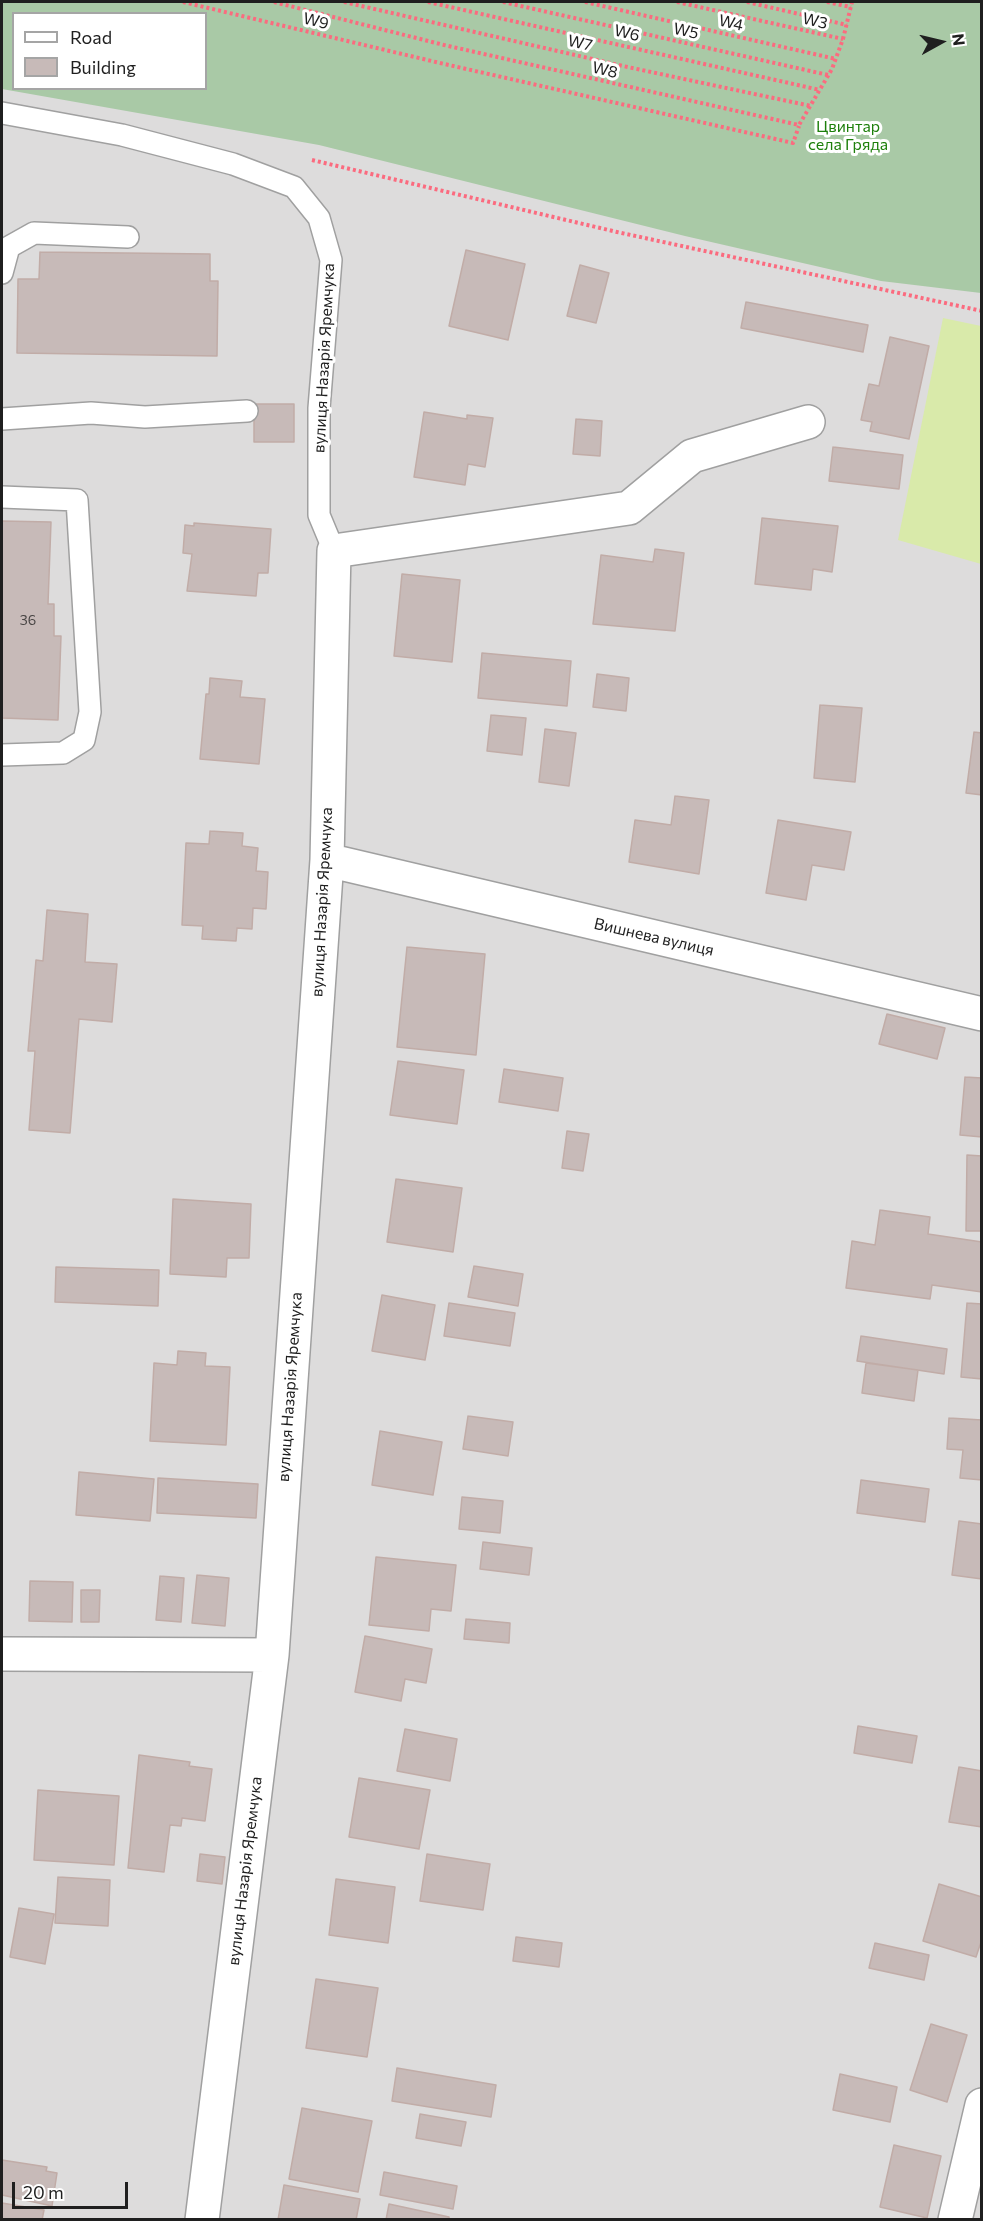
<!DOCTYPE html>
<html>
<head>
<meta charset="utf-8">
<style>
  body { margin:0 }
  #map { position:relative; width:983px; height:2221px; overflow:hidden; background:#f0e9e5; font-family:Commissioner,sans-serif }
  canvas { display:block }
  .frame { position:absolute; inset:0; border:3px solid #1f1f1f; pointer-events:none }
  .legend { position:absolute; left:12px; top:12px; width:195px; height:78px; box-sizing:border-box; background:#fff; border:2px solid #a5a5a5; margin:0; padding:8px 10px; list-style:none; font-size:18px; color:#1f1f1f }
  .legend li { display:flex; align-items:center; gap:12px; height:30px }
  .legend b { width:30px; border:2px solid #a5a5a5 }
  .north { position:absolute; left:911px; top:12px; width:60px; height:60px; -webkit-text-stroke:4px #fff; paint-order:stroke; rotate:82deg; font-size:16px; font-weight:700; line-height:24px; text-align:center; color:#1f1f1f }
  .north::after { content:''; display:block; margin:auto; width:21px; height:27px; background:#1f1f1f; clip-path:polygon(50% 0,100% 100%,50% 72%,0 100%) }
  .scale { position:absolute; left:12px; top:2182px; width:116px; height:27px; box-sizing:border-box; border:3px solid #1f1f1f; border-top:0; padding-left:8px; font-size:18px; line-height:21px; white-space:nowrap; color:#1f1f1f; -webkit-text-stroke:4px #fff; paint-order:stroke }
</style>
</head>
<body>
<div id="map">
<canvas width="983" height="2221"></canvas>
<div class="frame"></div>
<ul class="legend">
<li><b style="height:8px;background:#fff"></b>Road</li>
<li><b style="height:16px;background:#c7bab8"></b>Building</li>
</ul>
<div class="north">N</div>
<div class="scale">20 m</div>
</div>
<script>
const ctx = document.querySelector('canvas').getContext('2d');
ctx.lineJoin = 'round';
function fillPath(path, color) { ctx.fillStyle = color; ctx.fill(path, 'evenodd'); }
const poly = rows => new Path2D(rows.map(r => 'M' + r).join(''));
function strokePath(path, color, width, dash) { ctx.strokeStyle = color; ctx.lineWidth = width; ctx.lineCap = dash ? 'butt' : 'round'; ctx.setLineDash(dash || []); ctx.stroke(path); }
function label(font, color, halo, rows, align = 'center') {
  ctx.font = font + ' Commissioner,sans-serif'; ctx.lineWidth = 6; ctx.setLineDash([]); ctx.textBaseline = 'middle'; ctx.strokeStyle = halo; ctx.fillStyle = color; for (const [text, x, y, turn = 0] of rows) {
    ctx.save(); ctx.translate(x, y); ctx.rotate((+turn || 0) * Math.PI / 180); ctx.textAlign = isNaN(turn) ? turn : align; if (halo) ctx.strokeText(text, 0, 0); ctx.fillText(text, 0, 0); ctx.restore();
  }
}
const residential = poly([
  [2,2,981,2,981,2219,2,2219],
  [14,14,206,14,206,88,14,88]
]);
const grass = poly([
  [943,318,981,326,981,564,898,540]
]);
const cemetery = poly([
  [2,2,981,2,981,293,881,281,685,236,319,145,2,89],
  [14,14,206,14,206,88,14,88]
]);
const building = poly([
  [466,250,525,264,508,340,449,326,466,250],
  [40,252,210,254,210,281,218,281,217,356,17,353,18,279,39,279,40,252],
  [580,265,609,273,596,323,567,316,580,265],
  [746,302,868,325,863,352,741,328,746,302],
  [890,337,929,346,909,439,870,431,872,422,861,420,869,384,879,386,890,337],
  [254,404,294,404,294,442,254,442,254,404],
  [424,412,467,419,467,415,493,418,485,467,468,464,465,485,414,477,424,412],
  [576,419,602,421,600,456,573,454,576,419],
  [833,447,903,455,899,489,829,481,833,447],
  [762,518,838,526,832,572,813,569,811,590,755,584,762,518],
  [2,521,51,522,48,604,54,604,54,636,61,636,58,720,2,718,2,521],
  [194,523,271,529,268,573,258,573,256,596,187,591,192,554,183,553,185,525,194,526,194,523],
  [655,549,684,553,675,631,593,624,601,555,653,562,655,549],
  [402,574,460,580,452,662,394,656,402,574],
  [482,653,571,661,567,706,478,698,482,653],
  [597,674,629,678,626,711,593,707,597,674],
  [210,678,242,681,240,697,265,699,259,764,200,759,206,694,209,694,210,678],
  [820,705,862,708,855,782,814,778,820,705],
  [491,715,526,718,522,755,487,751,491,715],
  [545,729,576,733,569,786,539,782,545,729],
  [974,732,982,733,982,795,966,793,974,732],
  [675,796,709,800,699,874,629,862,635,820,671,825,675,796],
  [778,820,851,832,844,870,812,865,806,900,766,893,778,820],
  [210,831,243,833,242,846,258,848,256,871,268,872,266,909,253,908,252,929,237,928,236,941,202,939,203,926,182,925,186,843,209,844,210,831],
  [47,910,88,914,85,962,117,964,112,1022,79,1019,70,1133,29,1130,35,1051,28,1051,36,960,43,961,47,910],
  [407,947,485,954,476,1055,397,1047,407,947],
  [887,1014,945,1028,937,1059,879,1044,887,1014],
  [398,1061,464,1070,457,1124,390,1115,398,1061],
  [504,1069,563,1078,558,1111,499,1102,504,1069],
  [965,1077,982,1078,982,1137,960,1135,965,1077],
  [567,1131,589,1134,583,1171,562,1168,567,1131],
  [967,1155,982,1156,982,1231,966,1231,967,1155],
  [396,1179,462,1188,453,1252,387,1242,396,1179],
  [173,1199,251,1204,249,1258,227,1258,226,1277,170,1274,173,1199],
  [880,1210,930,1217,928,1234,982,1242,982,1292,932,1285,930,1299,846,1288,852,1241,875,1245,880,1210],
  [474,1266,523,1274,518,1306,468,1297,474,1266],
  [56,1267,159,1270,158,1306,55,1302,56,1267],
  [382,1295,435,1305,425,1360,372,1351,382,1295],
  [449,1303,515,1313,510,1346,444,1336,449,1303],
  [967,1303,982,1304,982,1379,961,1377,967,1303],
  [861,1336,947,1349,944,1374,857,1361,861,1336],
  [178,1351,206,1353,205,1366,230,1367,226,1445,150,1441,154,1363,177,1365,178,1351],
  [866,1363,918,1370,914,1401,862,1393,866,1363],
  [468,1416,513,1422,508,1456,463,1449,468,1416],
  [949,1418,982,1420,982,1480,960,1478,963,1450,947,1449,949,1418],
  [380,1431,442,1442,433,1495,372,1485,380,1431],
  [79,1472,154,1479,150,1521,76,1515,79,1472],
  [158,1478,258,1484,256,1518,157,1513,158,1478],
  [861,1480,929,1489,925,1522,857,1513,861,1480],
  [462,1497,503,1501,500,1533,459,1529,462,1497],
  [959,1521,982,1524,982,1579,952,1575,959,1521],
  [483,1542,532,1548,529,1575,480,1569,483,1542],
  [376,1557,456,1565,451,1611,431,1609,429,1631,369,1625,376,1557],
  [197,1575,229,1578,225,1626,192,1623,197,1575],
  [160,1576,184,1578,181,1622,156,1620,160,1576],
  [30,1581,73,1582,72,1622,29,1621,30,1581],
  [81,1590,100,1590,99,1622,81,1622,81,1590],
  [466,1619,510,1623,509,1643,464,1639,466,1619],
  [365,1636,432,1649,426,1683,405,1679,401,1701,355,1692,365,1636],
  [858,1726,917,1736,912,1763,854,1753,858,1726],
  [405,1729,457,1739,450,1781,397,1771,405,1729],
  [139,1755,190,1762,189,1766,212,1769,205,1821,182,1818,181,1826,170,1825,164,1872,128,1868,139,1755],
  [959,1767,982,1771,982,1827,949,1822,959,1767],
  [359,1778,430,1790,419,1849,349,1837,359,1778],
  [38,1790,119,1796,114,1865,34,1860,38,1790],
  [200,1854,225,1857,222,1884,197,1881,200,1854],
  [427,1854,490,1864,483,1910,420,1901,427,1854],
  [58,1877,110,1880,108,1926,55,1923,58,1877],
  [336,1879,395,1887,388,1943,329,1935,336,1879],
  [939,1884,982,1897,982,1939,976,1957,923,1941,939,1884],
  [19,1908,54,1914,45,1964,10,1957,19,1908],
  [516,1937,562,1943,559,1967,513,1961,516,1937],
  [875,1943,929,1955,924,1980,869,1968,875,1943],
  [316,1979,378,1988,367,2057,306,2048,316,1979],
  [931,2024,967,2035,947,2102,910,2090,931,2024],
  [397,2068,496,2085,491,2117,392,2101,397,2068],
  [840,2074,897,2087,890,2122,833,2110,840,2074],
  [302,2108,372,2121,358,2192,289,2179,302,2108],
  [420,2114,466,2122,461,2146,416,2138,420,2114],
  [894,2145,941,2156,927,2218,880,2207,894,2145],
  [2,2160,47,2167,46,2171,57,2173,52,2206,2,2195,2,2160],
  [384,2172,457,2186,453,2209,380,2195,384,2172],
  [284,2185,360,2199,356,2220,278,2220,284,2185],
  [2,2203,44,2210,42,2220,2,2220,2,2203],
  [389,2204,449,2217,449,2220,386,2220,389,2204]
]);
const path = poly([
  [183,2,440,63,793,143,799,126],
  [274,2,444,45,799,125,832,69,843,39,852,2],
  [344,2,623,66,811,106],
  [428,2,820,90],
  [503,2,828,75],
  [585,2,836,59],
  [677,2,843,39],
  [747,2,847,25],
  [827,2,851,7],
  [312,160,617,232,982,311]
]);
const service = poly([
  [2,113,122,135,233,164,294,187,319,218,331,260,319,408,319,515,334,551],
  [2,273,9,247,34,233,128,237],
  [2,419,91,413,145,417,247,411],
  [2,497,77,500,90,712,84,740,63,753,2,755]
]);
const minor = poly([
  [327,860,982,1014],
  [2,1654,272,1655],
  [202,2220,272,1655,327,860,334,551,629,508,692,456,808,422],
  [955,2220,982,2105]
]);
const numberNames = [
  ["36",28,620]
];
const streetNames = [
  ["W9",316,21,13],
  ["W3",815,21,13],
  ["W4",731,23,13],
  ["W5",686,31,12],
  ["W6",627,33,13],
  ["W7",580,43,13],
  ["W8",605,70,13],
  ["вулиця Назарія Яремчука",324,358,-87],
  ["вулиця Назарія Яремчука",322,902,-87],
  ["Вишнева вулиця",654,937,13],
  ["вулиця Назарія Яремчука",290,1387,-86],
  ["вулиця Назарія Яремчука",245,1871,-83]
];
const parkNames = [
  ["Цвинтар",848,127],
  ["села Гряда",848,145]
];
fillPath(residential, '#dddcdc');
fillPath(grass, '#d9eaaa');
fillPath(cemetery, '#a9c9a6');
fillPath(building, '#c7bab8');
strokePath(building, '#c1aca7', 1.5);
strokePath(service, '#a0a0a0', 24);
strokePath(minor, '#a0a0a0', 36);
strokePath(path, '#fb6b7f', 4, [3, 3]);
strokePath(service, '#fff', 21);
strokePath(minor, '#fff', 33);
label('14px', '#494645', null, numberNames);
label('16px', '#1f1f1f', '#fff', streetNames);
label('16px', '#1d7f0b', '#fff', parkNames);
</script>
</body>
</html>
